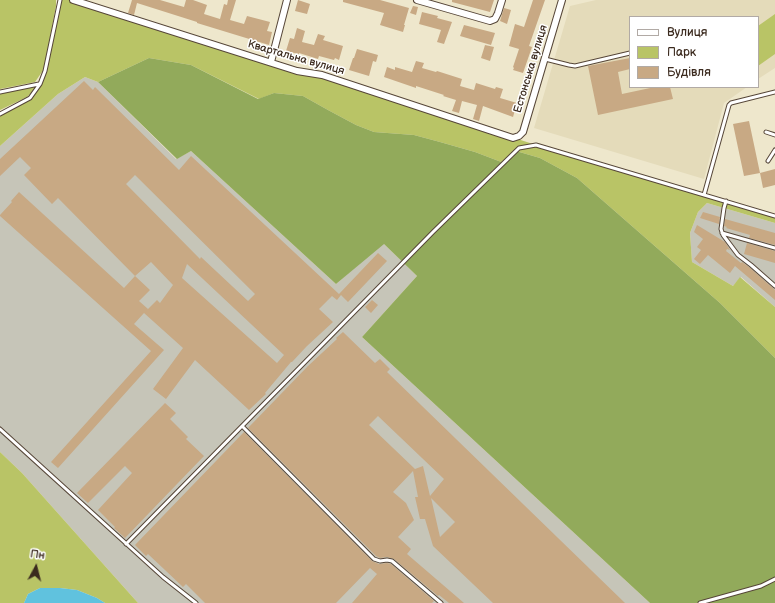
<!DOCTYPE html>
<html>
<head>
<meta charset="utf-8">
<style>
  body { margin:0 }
  #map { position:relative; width:775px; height:603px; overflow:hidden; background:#eee7cc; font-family:"Balsamiq Sans",sans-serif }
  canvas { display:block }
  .legend { position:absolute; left:629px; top:16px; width:130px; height:72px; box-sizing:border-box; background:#fff; border:1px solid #b1aaa5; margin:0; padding:5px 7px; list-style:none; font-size:12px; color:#3b2a1e }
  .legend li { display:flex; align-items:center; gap:8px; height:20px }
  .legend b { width:20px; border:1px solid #b1aaa5 }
  .north { position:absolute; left:16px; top:547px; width:40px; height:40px; -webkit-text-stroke:3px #fff; paint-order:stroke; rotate:7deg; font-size:11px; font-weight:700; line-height:16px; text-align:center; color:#3b2a1e }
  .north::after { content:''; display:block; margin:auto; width:14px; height:18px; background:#3b2a1e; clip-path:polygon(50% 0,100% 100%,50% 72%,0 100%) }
</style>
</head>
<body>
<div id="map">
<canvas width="775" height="603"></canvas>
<ul class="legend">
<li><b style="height:5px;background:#fff"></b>Вулиця</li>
<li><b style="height:11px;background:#b9c466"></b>Парк</li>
<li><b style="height:11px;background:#c8a984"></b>Будівля</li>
</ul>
<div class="north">Пн</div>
</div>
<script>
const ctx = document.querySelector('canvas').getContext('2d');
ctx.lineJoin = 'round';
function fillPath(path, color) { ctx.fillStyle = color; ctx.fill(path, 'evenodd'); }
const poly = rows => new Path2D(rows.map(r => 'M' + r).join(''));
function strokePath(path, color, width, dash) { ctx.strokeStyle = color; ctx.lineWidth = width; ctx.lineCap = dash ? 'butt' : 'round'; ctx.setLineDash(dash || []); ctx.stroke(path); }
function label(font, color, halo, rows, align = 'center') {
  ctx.font = font + ' "Balsamiq Sans",sans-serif'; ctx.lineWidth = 3; ctx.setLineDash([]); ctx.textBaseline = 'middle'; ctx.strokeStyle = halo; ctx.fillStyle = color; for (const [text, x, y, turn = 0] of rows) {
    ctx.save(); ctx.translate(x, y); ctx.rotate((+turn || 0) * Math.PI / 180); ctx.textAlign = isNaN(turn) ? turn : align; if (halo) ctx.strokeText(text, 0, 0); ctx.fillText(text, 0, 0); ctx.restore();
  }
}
const built = poly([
  [596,0,775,0,775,68,758,79,758,17,630,17,630,87,747,87,724,103,704,179,534,128,570,6]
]);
const industrial = poly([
  [85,77,98,82,176,159,191,151,336,284,383,243,417,276,362,337,650,603,138,603,22,473,0,452,0,146,58,94],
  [707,203,775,223,775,307,741,277,733,286,692,262,690,233,698,212]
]);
const green = poly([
  [0,0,56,0,56,6,44,69,35,82,0,89],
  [60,0,73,0,271,62,322,75,536,145,775,216,775,223,707,203,698,212,690,233,692,262,733,286,740,277,775,307,775,358,720,303,577,178,540,158,516,151,504,163,475,152,440,142,414,135,374,132,356,125,328,110,303,96,274,93,259,99,191,65,149,58,98,82,85,77,58,94,0,146,0,114,30,98,36,88,27,97,0,110,0,94,39,85,45,71],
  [775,14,775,54,758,66,758,26],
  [0,452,22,473,138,603,105,603,97,598,77,590,60,588,40,588,28,594,24,603,0,603]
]);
const forest = poly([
  [149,58,191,65,258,99,274,93,303,96,328,110,356,125,374,132,414,135,440,142,475,152,504,163,516,151,540,158,577,178,720,303,775,358,775,603,650,603,362,337,417,276,384,244,336,284,191,151,177,159,98,82]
]);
const water = poly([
  [40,588,60,588,77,590,97,598,105,603,24,603,28,594]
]);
const building = poly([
  [132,0,160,0,184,7,186,0,193,0,207,5,204,14,220,19,224,4,227,5,228,0,236,0,230,20,244,24,247,16,270,22,267,31,272,32,269,45,197,23,197,22,137,3,134,15,128,13],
  [298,0,310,4,307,14,295,11],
  [343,0,380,0,409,8,404,25,405,25,403,32,380,25,384,13,343,2],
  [452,0,494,0,490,12,452,2],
  [533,0,545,0,529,46,532,47,523,73,513,70,514,68,513,67,519,49,509,46,515,24,524,27],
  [413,6,418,7,416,15,410,13],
  [504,8,511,10,507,24,500,21],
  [422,12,438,16,437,18,452,22,444,44,437,42,441,30,419,24],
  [464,25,495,33,491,45,460,36],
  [297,28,305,31,302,42,314,45,318,34,325,36,323,40,343,46,339,60,335,58,334,60,319,56,318,59,299,53,299,54,286,51,290,38,294,39],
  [485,45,494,47,490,61,481,58],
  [357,49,378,55,376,62,373,61,369,76,349,70,353,58,354,58],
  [630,58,630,69,618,72,622,94,655,87,670,87,673,99,598,115,588,66],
  [416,61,424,63,422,68,436,72,437,71,462,79,460,86,474,90,476,83,495,89,496,87,503,89,500,98,517,103,513,117,483,106,479,121,473,119,477,105,462,101,459,113,452,111,456,100,443,96,444,95,416,86,416,88,384,77,387,67,395,70,395,67,412,72],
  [84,81,93,90,95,87,179,170,191,156,339,294,378,253,387,261,348,302,341,295,337,300,332,296,319,309,333,322,307,346,292,362,291,362,265,393,266,394,249,410,195,360,166,399,153,389,183,348,144,313,134,324,164,350,58,468,51,462,151,351,0,216,0,215,12,202,11,201,19,192,124,288,135,276,58,198,52,204,24,175,31,168,20,157,0,176,0,159],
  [135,175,255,294,248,301,201,257,200,259,126,184],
  [151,262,173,285,160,303,157,300,147,310,148,309,139,301,150,290,135,276],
  [187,264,284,355,277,363,182,278],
  [749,121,760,173,744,176,733,124],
  [775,169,775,185,763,188,760,173],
  [703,212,720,217,719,224,700,218],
  [725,219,775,233,775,245,749,238,750,235,726,228,727,227,724,226],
  [697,225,725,242,730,250,727,249,726,251,741,263,742,262,749,267,775,290,775,300,735,266,730,273,708,255,700,264,694,259,701,250,697,247,703,239,694,232],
  [747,243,775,251,775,263,744,254],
  [372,300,378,305,371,313,365,307],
  [343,332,375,363,380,359,390,369,387,372,625,603,493,603,433,546,425,519,420,519,415,497,418,497,413,471,393,492,406,503,414,520,398,537,411,549,407,554,464,603,449,603,439,595,438,596,394,559,387,557,380,558,376,556,248,428,308,366,337,339,336,338],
  [378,416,444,479,430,496,423,466,415,469,369,425],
  [431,498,455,522,440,537,432,502],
  [165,403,176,413,170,419,188,437,186,439,204,456,125,538,114,528,115,527,98,510,132,473,125,466,88,503,77,493],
  [244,432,372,561,379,564,387,563,391,564,434,601,432,603,352,603,377,574,370,568,336,603,205,603,186,584,183,587,148,554,146,556,135,545]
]);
const service = poly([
  [545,59,569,65,575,66,630,53],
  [0,92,39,84],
  [0,114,30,98,40,84,45,71,60,0],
  [766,132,775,135],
  [768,161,775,150],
  [704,195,729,105,731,103,775,92],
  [726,201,724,208,721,229,723,235,738,255,751,265,775,286],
  [722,233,775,248],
  [242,426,374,559,380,561,387,560,392,561,441,603],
  [0,429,163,577,196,603],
  [126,544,433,232,519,148,536,145,775,216],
  [700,603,761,586,775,579]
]);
const minor = poly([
  [73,0,297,71,322,75,513,138,519,136,523,132,562,0],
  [417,0,490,21,495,19,498,13,502,0],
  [271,62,287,0]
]);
const streetNames = [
  ["Квартальна вулиця",296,58,16],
  ["Естонська вулиця",531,69,-73]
];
fillPath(built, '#e4dbba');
fillPath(industrial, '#c6c5b8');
fillPath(green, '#b9c466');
fillPath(forest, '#92aa5b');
fillPath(water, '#60c2de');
fillPath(building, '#c8a984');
strokePath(service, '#564638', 5);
strokePath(minor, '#564638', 8);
strokePath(service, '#fff', 3);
strokePath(minor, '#fff', 6);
label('11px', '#3b2a1e', '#fff', streetNames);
</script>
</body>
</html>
